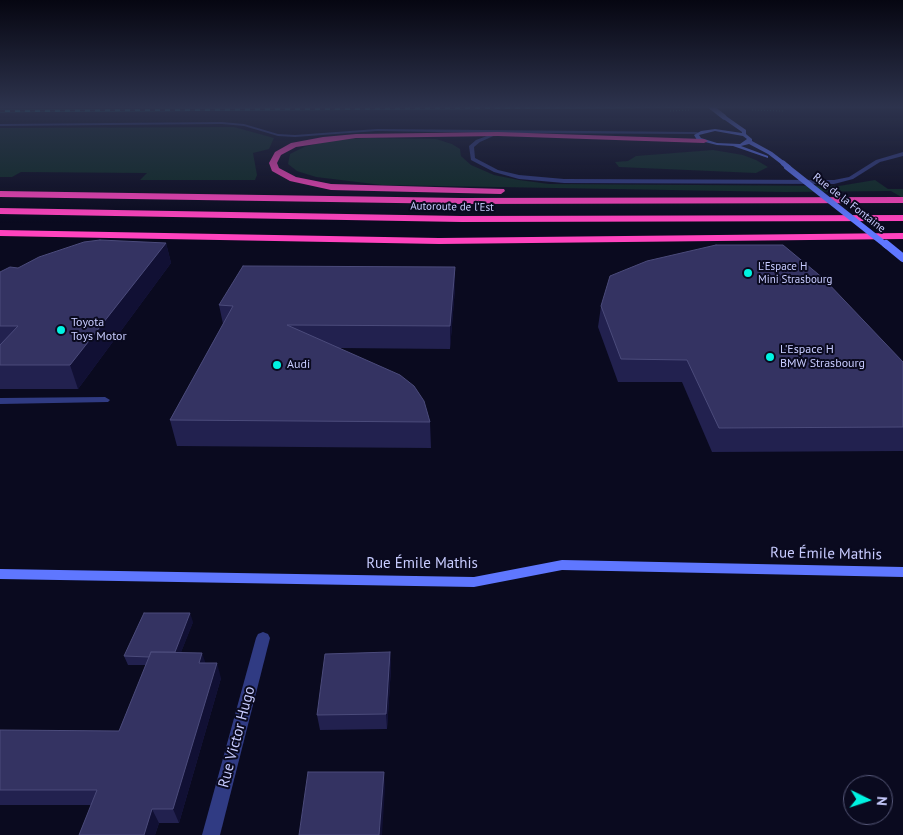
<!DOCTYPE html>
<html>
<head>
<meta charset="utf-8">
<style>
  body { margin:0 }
  #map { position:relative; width:903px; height:835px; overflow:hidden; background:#0a0a1f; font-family:"PT Sans",sans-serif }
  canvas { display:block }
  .north { position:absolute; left:843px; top:775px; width:50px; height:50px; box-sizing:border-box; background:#0a0a1f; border:1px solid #565879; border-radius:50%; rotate:94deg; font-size:14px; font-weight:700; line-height:20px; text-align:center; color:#c8ccff }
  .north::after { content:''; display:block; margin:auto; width:18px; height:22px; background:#00f3e2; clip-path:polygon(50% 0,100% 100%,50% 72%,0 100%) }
</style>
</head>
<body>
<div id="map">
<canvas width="903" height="835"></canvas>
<div class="north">N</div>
</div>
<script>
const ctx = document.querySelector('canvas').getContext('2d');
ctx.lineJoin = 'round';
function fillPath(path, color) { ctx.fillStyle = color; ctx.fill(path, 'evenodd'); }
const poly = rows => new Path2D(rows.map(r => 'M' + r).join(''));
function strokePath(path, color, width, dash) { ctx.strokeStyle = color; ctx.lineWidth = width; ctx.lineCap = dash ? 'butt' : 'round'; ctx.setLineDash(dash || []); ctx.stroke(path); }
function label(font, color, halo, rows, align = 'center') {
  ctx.font = font + ' "PT Sans",sans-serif'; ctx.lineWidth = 4; ctx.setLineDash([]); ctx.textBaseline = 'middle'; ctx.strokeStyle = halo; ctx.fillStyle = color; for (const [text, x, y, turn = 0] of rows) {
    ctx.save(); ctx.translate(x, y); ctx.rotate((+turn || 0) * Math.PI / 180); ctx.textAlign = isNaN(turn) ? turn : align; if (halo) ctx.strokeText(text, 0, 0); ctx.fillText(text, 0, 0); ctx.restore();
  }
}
const green = poly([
  [234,127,274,138,269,149,253,153,257,175,255,180,140,180,147,173,21,172,12,177,0,177,0,128],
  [368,138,436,139,452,144,460,149,461,156,471,165,494,175,519,180,549,184,839,186,875,180,888,189,903,189,903,198,891,191,785,192,382,185,316,177,297,171,288,164,290,154,304,147,332,140],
  [713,150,743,155,756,160,768,167,756,173,619,167,615,162,628,161,636,156]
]);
const path = poly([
  [752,110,783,111],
  [670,111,689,110]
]);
const lane = poly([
  [222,122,244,124,278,134,295,135,377,129,697,132,699,133,697,134,500,133,480,142,474,147,475,158,498,170,519,175,564,179,834,180,849,177,876,160,903,152,903,156,880,162,853,179,834,184,564,183,519,179,494,172,471,160,469,146,476,140,495,133,377,131,295,137,278,136,244,126,222,124,0,126,0,124,222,122],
  [105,397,110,400,108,402,0,404,0,398,105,397]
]);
const street = poly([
  [263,632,268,634,270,638,220,835,202,835,256,638,258,634,263,632]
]);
const secondary = poly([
  [722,116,726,116,746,130,746,134,752,139,752,141,772,152,785,162,785,164,781,164,768,154,749,144,741,146,768,156,768,158,733,146,717,145,697,140,694,135,701,131,715,129,742,133,742,132,722,118,722,116],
  [715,131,743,136,747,139,740,144,717,143,701,138,699,135,715,131],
  [562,560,903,567,903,577,562,570,474,587,0,579,0,569,474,577,562,560]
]);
const highway = poly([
  [498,132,704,139,708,141,704,143,498,136,356,138,296,147,281,155,277,163,279,168,296,177,331,184,504,189,505,191,501,194,331,190,290,181,272,171,269,163,275,152,291,143,323,137,356,134,498,132],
  [0,191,462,198,903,197,903,203,462,204,0,197,0,191],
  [0,208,462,216,903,215,903,221,462,222,0,214,0,208],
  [0,230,439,238,903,233,903,239,439,244,0,236,0,230]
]);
const rail = poly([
  [0,111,784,106]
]);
const secondaryBridgeFar2 = poly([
  [710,106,724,117],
  [783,163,789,168]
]);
const secondaryBridgeFar1 = poly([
  [787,167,887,246]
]);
const secondaryBridge = poly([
  [886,244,903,258]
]);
const wall = poly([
  [166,243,171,263,78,389,0,389,0,272],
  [455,267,455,288,450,349,340,348,430,422,431,448,177,446,170,420,223,324,219,305],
  [601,306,903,362,903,451,712,452,682,382,618,382,598,327],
  [193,622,181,652,205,663,221,678,179,823,159,823,155,835,79,835,91,805,0,805,0,730,119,731,146,665,128,665,124,656],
  [390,652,391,668,387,729,320,730,317,715]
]);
const shadedWall = poly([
  [166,243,171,263,78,389,70,365],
  [455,267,455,288,450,349,450,326],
  [190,613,193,622,176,665,173,657],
  [390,652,391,668,387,729,386,714],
  [202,653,207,667,199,663],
  [217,663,221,678,179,823,173,809],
  [384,772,385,788,382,835,379,835],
  [152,809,159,823,155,835,144,835]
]);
const building = poly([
  [100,240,166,243,70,365,0,365,0,345,18,326,0,326,0,272,10,267,18,268,39,257,84,242,100,240],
  [716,245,783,245,824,279,903,362,903,427,719,428,687,360,621,359,601,306,610,276,647,261,716,245],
  [243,266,455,267,450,326,287,325,400,375,414,386,424,401,430,422,170,420,233,306,219,305,243,266],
  [144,613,190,613,175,652,151,652,149,657,124,656,144,613],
  [151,652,202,653,199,663,217,663,173,809,152,809,144,835,79,835,97,790,0,790,0,730,119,731,151,652],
  [390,652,386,714,317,715,325,654,390,652],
  [308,772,384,772,379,835,299,835,308,772]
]);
const markers = [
  [748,273,5,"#00f3e2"],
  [61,330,5,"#00f3e2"],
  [770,357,5,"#00f3e2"],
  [277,365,5,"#00f3e2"]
];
const farStreetnames = [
  ["Rue de la Fontaine",849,203,38],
  ["Autoroute de l’Est",452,207,1]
];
const farPoinames = [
  ["L'Espace H",758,267],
  ["Mini Strasbourg",758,280]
];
const poiNames = [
  ["Toyota",71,323],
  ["Toys Motor",71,337],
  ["L'Espace H",780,350],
  ["BMW Strasbourg",780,364],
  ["Audi",287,365]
];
const nearStreetnames = [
  ["Rue Émile Mathis",826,554,1],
  ["Rue Émile Mathis",422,564],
  ["Rue Victor Hugo",237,737,-75]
];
fillPath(green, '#0d2a24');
strokePath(path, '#21ba97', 1, [1, 2]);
fillPath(lane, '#303b83');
fillPath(street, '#303b83');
fillPath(secondary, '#5f77ff');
fillPath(highway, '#ff43be');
strokePath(rail, '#00f3e2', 2.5);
strokePath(rail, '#0a0a1f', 2, [5]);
strokePath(secondaryBridgeFar2, '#5f77ff', 5);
strokePath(secondaryBridgeFar1, '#5f77ff', 6);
strokePath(secondaryBridge, '#5f77ff', 8);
fillPath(wall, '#22214f');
fillPath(shadedWall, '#111034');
fillPath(building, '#343362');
strokePath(building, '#4b4b7b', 1);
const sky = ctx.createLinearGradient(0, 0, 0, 223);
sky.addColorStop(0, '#060611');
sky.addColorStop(0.48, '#2d334d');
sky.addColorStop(1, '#2d334d00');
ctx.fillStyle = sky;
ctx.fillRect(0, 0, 903, 223);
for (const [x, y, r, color] of markers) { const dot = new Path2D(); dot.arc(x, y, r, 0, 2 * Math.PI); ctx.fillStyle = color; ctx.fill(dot); strokePath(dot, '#0a0a1f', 2); }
label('11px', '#c8ccff', '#0a0a1f', farStreetnames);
label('11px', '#c8ccff', '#0a0a1f', farPoinames, 'left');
label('12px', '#c8ccff', '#0a0a1f', poiNames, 'left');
label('15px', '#c8ccff', '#0a0a1f', nearStreetnames);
</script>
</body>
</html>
